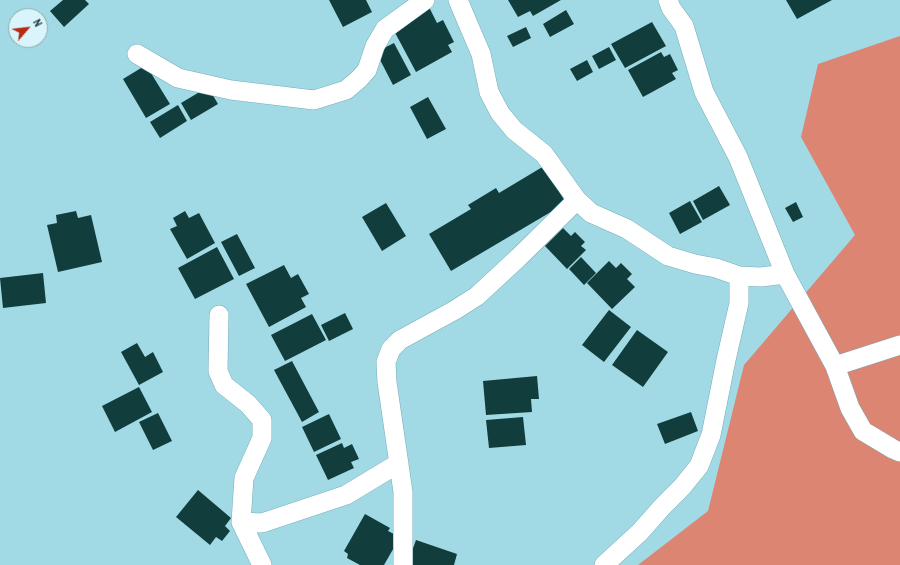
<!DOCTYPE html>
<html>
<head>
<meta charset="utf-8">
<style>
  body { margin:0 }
  #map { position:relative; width:900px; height:565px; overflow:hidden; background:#a1dae5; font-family:"Archivo Narrow",sans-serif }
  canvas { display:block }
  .north { position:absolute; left:8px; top:8px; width:40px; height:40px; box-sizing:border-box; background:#d9f5fb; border:1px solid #90aaaf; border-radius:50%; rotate:62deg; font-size:11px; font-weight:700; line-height:16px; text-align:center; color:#22393e }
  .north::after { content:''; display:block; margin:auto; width:14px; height:18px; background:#b72b14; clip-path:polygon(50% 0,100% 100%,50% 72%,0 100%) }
</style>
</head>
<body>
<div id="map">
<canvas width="900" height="565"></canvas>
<div class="north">N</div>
</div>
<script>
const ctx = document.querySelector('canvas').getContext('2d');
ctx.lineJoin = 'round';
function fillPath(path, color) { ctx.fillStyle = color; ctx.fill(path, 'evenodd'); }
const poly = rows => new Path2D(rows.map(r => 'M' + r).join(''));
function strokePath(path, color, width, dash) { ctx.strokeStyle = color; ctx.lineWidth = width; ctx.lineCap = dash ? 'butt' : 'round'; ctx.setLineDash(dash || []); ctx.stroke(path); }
const green = poly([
  [900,36,900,565,638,565,708,511,744,365,855,235,801,137,818,64]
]);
const building = poly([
  [63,0,85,0,89,4,64,27,50,11],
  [329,0,366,0,372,12,343,27],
  [508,0,561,0,533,16,530,11,518,17],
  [786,0,832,0,797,19],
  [429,7,437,23,443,20,454,42,448,45,452,52,416,72,392,27],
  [566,10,574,24,550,37,543,24],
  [652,22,666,46,625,68,611,44],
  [526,27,531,38,513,47,507,36],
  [394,43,411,75,393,85,376,52],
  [609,47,616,60,599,69,592,56],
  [661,52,664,57,670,54,678,70,672,73,676,79,643,97,628,70],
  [587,60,593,72,577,81,570,69],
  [146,65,170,104,146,118,123,79],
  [208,87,218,104,191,120,181,103],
  [428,97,446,129,427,139,410,107],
  [178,105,187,121,160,138,150,122],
  [544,166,566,203,451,271,429,234,471,209,468,205,496,188,499,193],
  [719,186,730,205,703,220,693,201],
  [690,201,702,222,680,234,669,213],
  [796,202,803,217,793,222,785,208],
  [386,203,406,236,382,251,362,217],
  [76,211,78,218,91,215,102,262,58,272,47,225,57,223,56,215],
  [185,211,189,218,199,213,215,243,187,259,170,229,177,226,173,218],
  [563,228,571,236,575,232,585,242,581,246,586,250,567,269,545,246],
  [237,234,255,268,239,276,221,242],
  [217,247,234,279,195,299,178,268],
  [581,257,596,273,584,285,569,269],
  [609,261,616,268,621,263,632,274,627,279,635,287,612,309,587,283],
  [284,265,291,278,298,274,309,294,301,298,306,307,269,327,246,284],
  [43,273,46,303,3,308,0,278],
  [609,310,631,327,604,362,582,345],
  [345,313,353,329,329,341,321,325],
  [312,314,326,340,285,361,271,335],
  [637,330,668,352,643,387,612,365],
  [137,343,145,357,153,352,163,372,139,385,121,352],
  [292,361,319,412,302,422,274,370],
  [537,376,539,399,531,399,532,412,486,415,483,381],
  [139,387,152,412,115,432,102,406],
  [691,412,698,431,665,444,657,424],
  [158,413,172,441,153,450,139,422],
  [329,414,341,439,314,452,302,427],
  [523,417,526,445,489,448,486,420],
  [342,443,344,448,352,444,359,459,351,462,354,468,328,480,316,455],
  [198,490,231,518,225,526,230,531,222,541,216,537,210,545,176,517],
  [365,514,390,528,388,531,400,537,384,565,360,565,347,558,348,554,344,551],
  [416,540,457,554,454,565,407,565]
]);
const minor = poly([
  [458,0,469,26,481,54,489,92,500,113,514,130,544,154,577,200,591,213,627,229,668,256,695,264,716,268,739,276],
  [137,54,178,78,231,90,314,100,346,90,359,79,367,70,375,46,385,29,425,0],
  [785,274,835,366,850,408,863,431,893,449,900,452],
  [219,315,218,371,224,385,248,404,262,420,262,438,244,478,241,522,262,565],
  [835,366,900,345],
  [241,522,262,523,346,495,399,463],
  [403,565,403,492,387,382,386,362,391,349,400,340,455,310,477,296,519,257,577,200],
  [604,565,640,532,662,507,682,487,699,466,711,435,726,360,739,303,739,276,761,277,785,274,738,157,704,92,684,26,671,8,668,0]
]);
fillPath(green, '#dc8573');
fillPath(building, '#113d3c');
strokePath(minor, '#75adb8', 20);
strokePath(minor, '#fff', 19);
</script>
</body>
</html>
